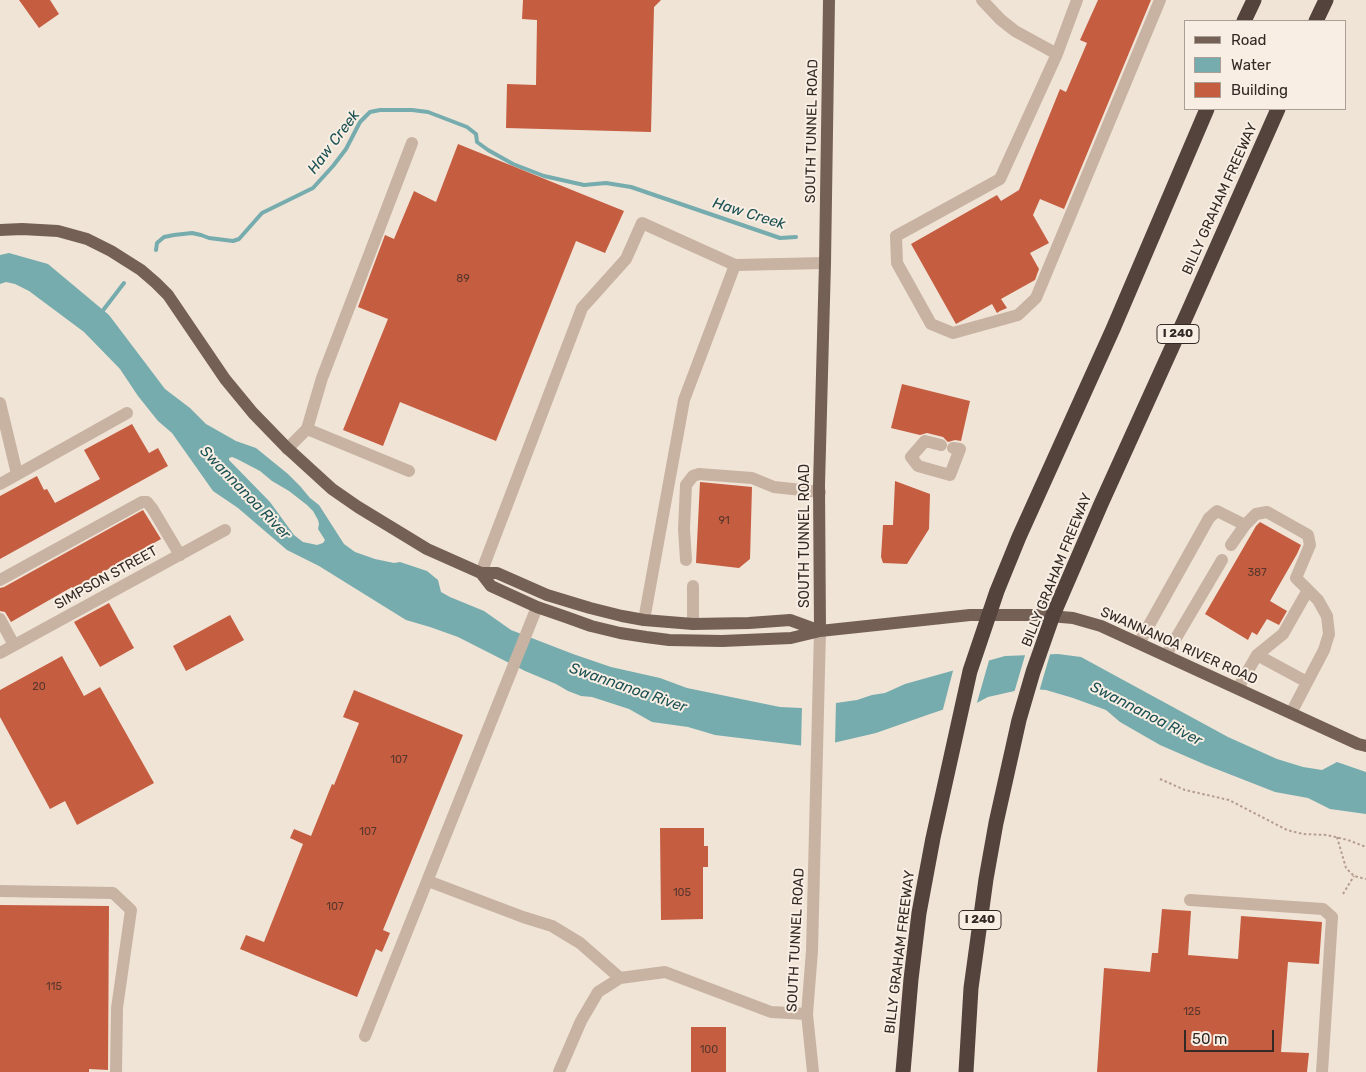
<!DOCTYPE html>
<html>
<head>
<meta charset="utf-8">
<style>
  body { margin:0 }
  #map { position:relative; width:1366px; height:1072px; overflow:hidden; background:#f0e4d7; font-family:Rubik,sans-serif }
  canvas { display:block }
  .legend { position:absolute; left:1184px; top:20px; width:162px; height:90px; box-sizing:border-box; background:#f8eee3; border:1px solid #a99f97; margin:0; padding:6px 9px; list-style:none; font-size:15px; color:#332925 }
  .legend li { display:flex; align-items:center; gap:10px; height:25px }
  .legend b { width:25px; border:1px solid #a99f97 }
  .scale { position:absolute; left:1184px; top:1030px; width:90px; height:22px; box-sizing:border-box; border:2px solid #332925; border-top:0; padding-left:6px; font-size:15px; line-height:18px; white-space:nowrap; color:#332925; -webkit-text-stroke:4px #f8eee3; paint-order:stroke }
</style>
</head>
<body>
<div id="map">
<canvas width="1366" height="1072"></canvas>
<ul class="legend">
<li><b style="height:6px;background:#756056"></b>Road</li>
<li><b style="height:14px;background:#76acad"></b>Water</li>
<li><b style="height:14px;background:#c55d40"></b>Building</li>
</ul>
<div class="scale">50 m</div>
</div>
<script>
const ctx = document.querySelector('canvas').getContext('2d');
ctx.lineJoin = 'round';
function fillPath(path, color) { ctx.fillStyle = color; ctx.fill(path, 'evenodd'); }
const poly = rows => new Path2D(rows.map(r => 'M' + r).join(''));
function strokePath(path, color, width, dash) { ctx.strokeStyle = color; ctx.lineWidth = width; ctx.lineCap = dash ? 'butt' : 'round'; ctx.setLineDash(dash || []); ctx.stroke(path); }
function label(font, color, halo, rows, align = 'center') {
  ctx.font = font + ' Rubik,sans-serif'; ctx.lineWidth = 4; ctx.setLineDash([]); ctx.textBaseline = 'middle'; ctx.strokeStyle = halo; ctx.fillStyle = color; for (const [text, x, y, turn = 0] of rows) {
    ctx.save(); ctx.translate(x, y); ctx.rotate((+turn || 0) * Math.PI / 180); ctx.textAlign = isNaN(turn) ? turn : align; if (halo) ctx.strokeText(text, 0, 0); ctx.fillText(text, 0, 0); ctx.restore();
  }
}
const water = poly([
  [9,253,48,264,109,315,165,389,190,408,206,424,236,441,256,448,288,474,300,486,310,498,319,505,344,544,355,552,375,559,394,563,400,562,427,571,438,580,441,592,450,597,484,611,511,630,573,654,611,667,660,678,687,688,780,707,801,708,857,700,872,695,885,693,905,684,1005,656,1058,654,1081,657,1228,737,1277,759,1303,767,1322,770,1337,762,1366,772,1366,814,1330,809,1308,798,1275,792,1206,765,1160,745,1120,722,1106,710,1073,698,1046,690,1033,689,1019,690,988,697,971,706,945,709,930,714,876,733,833,743,805,746,715,735,688,727,652,722,629,709,592,697,581,696,568,691,556,684,525,671,458,637,430,627,406,620,319,566,287,550,238,508,213,491,172,433,158,421,138,396,120,369,84,332,29,291,15,284,6,282,0,284,0,255],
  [232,457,237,459,260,471,272,481,289,491,307,505,313,511,318,520,319,524,318,529,325,540,323,543,317,545,303,542,294,535,270,502,229,460,229,458]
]);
const pier = poly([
  [1051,651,1039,692,1014,693,1026,652],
  [990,657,976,706,971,708,942,713,954,667],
  [836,701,835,745,801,748,802,705]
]);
const stream = poly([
  [156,250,157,243,164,237,174,235,192,233,201,235,209,238,233,241,239,239,262,213,313,188,333,166,346,149,360,122,370,112,380,110,412,110,428,112,467,127,476,134,477,142,488,150,513,164,544,176,584,185,606,183,631,187,780,238,796,237],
  [101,313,124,283]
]);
const building = poly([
  [19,0,50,0,59,14,39,28],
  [523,0,661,0,654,7,651,132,506,128,507,84,536,85,537,20,522,19],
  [1098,0,1151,0,1064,209,1040,199,1033,215,1049,243,1030,253,1039,269,1035,280,1001,299,1007,308,1000,311,997,313,992,304,956,324,911,244,997,195,1001,201,1019,190,1060,89,1066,92,1087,43,1080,40],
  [458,144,624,211,605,253,576,241,496,441,400,402,383,446,343,430,388,319,358,307,385,235,394,239,414,191,436,202],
  [902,384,970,401,961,441,955,440,948,442,943,437,927,433,920,435,891,428],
  [132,424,149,453,158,448,168,466,0,559,0,496,37,476,44,490,47,489,55,503,100,479,84,450],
  [895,481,930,494,929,529,907,564,883,563,881,557,883,525,893,525],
  [700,482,752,487,750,559,739,568,696,563],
  [143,510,161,539,96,576,73,588,72,587,11,622,5,612,0,611,0,588,4,587],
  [1260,522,1301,545,1297,554,1270,601,1287,611,1279,625,1267,619,1257,635,1252,632,1248,640,1205,614,1256,526],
  [109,603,134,648,100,667,74,622],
  [230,615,244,640,186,671,173,646],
  [62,656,84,696,100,687,154,783,77,825,65,801,50,809,0,717,0,690],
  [354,690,463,735,383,930,390,933,382,952,376,949,357,997,240,949,246,935,264,942,303,844,290,838,294,829,311,836,332,784,334,785,359,723,343,717],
  [660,828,704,828,704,846,708,846,708,867,703,867,703,919,661,920],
  [0,905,109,906,108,1070,89,1069,89,1072,0,1072],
  [1162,909,1191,911,1188,955,1238,959,1241,916,1322,922,1319,964,1288,962,1281,1052,1309,1053,1307,1072,1097,1072,1104,968,1150,972,1152,953,1158,953],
  [691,1027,726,1027,726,1072,691,1072]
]);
const path = poly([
  [1160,779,1185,790,1229,800,1287,830,1303,834,1327,835,1348,840,1366,847],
  [1337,837,1346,868,1354,876,1366,879],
  [1343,894,1354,876]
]);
const minor = poly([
  [982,0,1001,20,1015,31,1057,54],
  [1077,0,1057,54,1000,179,896,236,897,263,931,324,953,333,1018,315,1036,298,1160,0],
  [0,403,17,474],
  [307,429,409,471],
  [941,445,925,441,911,457,918,466,950,475,960,449,953,448],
  [287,449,307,429,322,378,412,143],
  [0,484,127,413],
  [1231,545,1245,525,1256,514,1267,512,1308,535,1310,545,1296,578,1318,600,1327,616,1329,634,1324,650,1291,713],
  [686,560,684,529,686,485,693,476,699,474,752,478,774,487,820,492],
  [481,573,582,308,626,259,642,223,735,265,825,263],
  [0,580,142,502,147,502,152,508,180,555],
  [693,586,693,624],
  [0,619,14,645],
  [644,620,684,400,735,265],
  [1139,643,1209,518,1217,511,1245,525],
  [0,653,225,530],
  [1166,655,1222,560],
  [1257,655,1307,682],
  [1238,688,1257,655,1283,634,1308,590],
  [428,881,523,917,552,926,580,943,620,978],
  [0,891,113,893,131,910,117,1008,116,1072],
  [1190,900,1323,909,1332,917,1322,1072],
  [365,1036,537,607],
  [559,1072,581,1021,598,992,620,978,665,972,771,1012,807,1014],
  [813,1072,807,1014,812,951,820,631]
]);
const major = poly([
  [0,230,22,229,58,231,87,239,111,251,141,270,156,283,168,295,225,379,253,413,286,447,332,489,358,507,427,549,481,573,497,573,547,595,590,608,622,616,644,620,693,624,749,623,790,620,820,631],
  [481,573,491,586,537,607,566,617,591,626,620,633,646,637,669,640,722,641,791,638,820,631,970,615,1038,615,1073,618,1101,626,1358,744,1366,746],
  [820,631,819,485,825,263,829,0]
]);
const highway = poly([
  [1244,21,1254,0],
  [1316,21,1326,0],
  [903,1072,911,979,919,913,933,838,970,671,997,591,1019,537,1113,329,1207,109],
  [966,1072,971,988,986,879,996,823,1019,720,1033,672,1053,615,1101,504,1188,312,1278,109]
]);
const numberNames = [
  ["89",463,279],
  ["91",724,521],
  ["387",1257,573],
  ["20",39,687],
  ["107",399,760],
  ["107",368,832],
  ["105",682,893],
  ["107",335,907],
  ["115",54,987],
  ["125",1192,1012],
  ["100",709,1050]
];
const shields = [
  [1178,334,42],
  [980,920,42]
];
const shieldNames = [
  ["I 240",1178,334],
  ["I 240",980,920]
];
const streetNames = [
  ["SOUTH TUNNEL ROAD",812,131,-89],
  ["BILLY GRAHAM FREEWAY",1220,199,-66],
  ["SOUTH TUNNEL ROAD",805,536,-90],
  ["BILLY GRAHAM FREEWAY",1057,570,-68],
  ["SIMPSON STREET",106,578,-29],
  ["SWANNANOA RIVER ROAD",1179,646,24],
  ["SOUTH TUNNEL ROAD",796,940,-87],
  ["BILLY GRAHAM FREEWAY",900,952,-83]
];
const waterNames = [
  ["Haw Creek",334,142,-53],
  ["Haw Creek",749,214,17],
  ["Swannanoa River",245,493,46],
  ["Swannanoa River",628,688,19],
  ["Swannanoa River",1146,714,27]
];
fillPath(water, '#76acad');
fillPath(pier, '#f0e4d7');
strokePath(stream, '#76acad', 4);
fillPath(building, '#c55d40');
strokePath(path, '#b49d8e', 2, [2.5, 2.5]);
strokePath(minor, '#c8b3a3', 12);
strokePath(major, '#756056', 12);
strokePath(highway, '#54433c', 15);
label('11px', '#58362c', null, numberNames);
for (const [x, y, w] of shields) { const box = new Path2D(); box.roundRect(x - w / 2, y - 9.5, w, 19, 4); ctx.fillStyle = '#f8eee3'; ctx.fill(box); strokePath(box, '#332925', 1); }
label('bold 12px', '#332925', null, shieldNames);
label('14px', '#332925', '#f8eee3', streetNames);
label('italic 15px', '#1b5154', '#f8eee3', waterNames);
</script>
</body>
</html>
